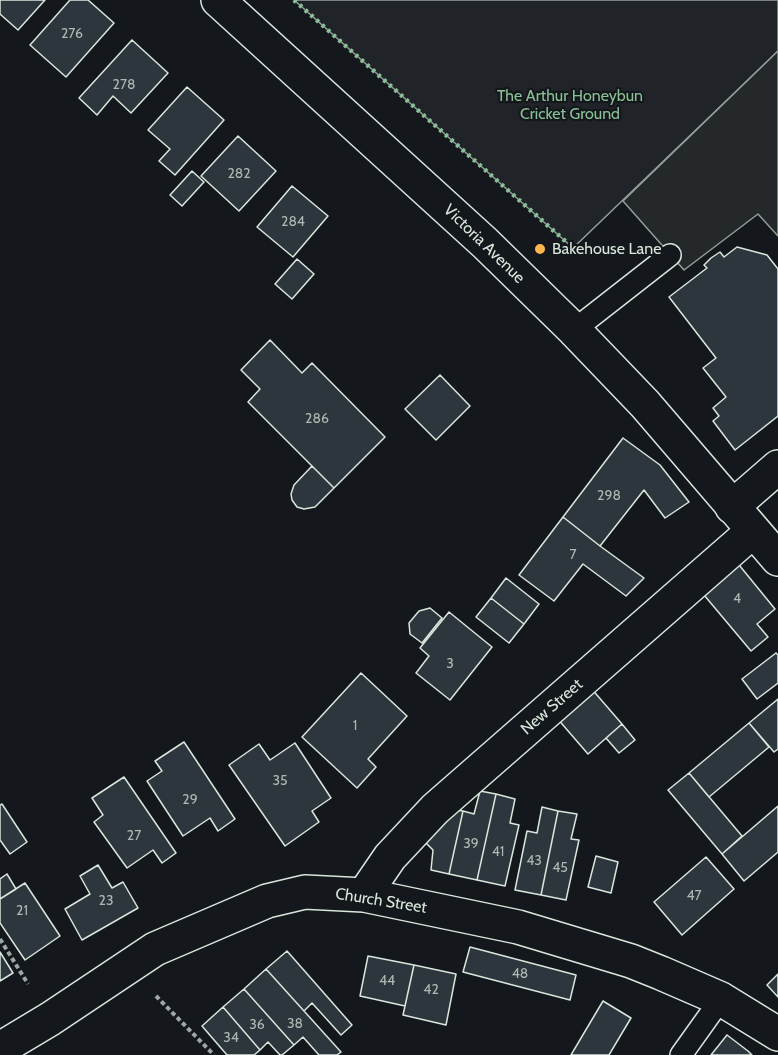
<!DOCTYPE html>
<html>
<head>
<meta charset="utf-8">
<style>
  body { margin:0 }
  canvas { display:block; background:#14181c }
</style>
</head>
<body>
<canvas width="778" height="1055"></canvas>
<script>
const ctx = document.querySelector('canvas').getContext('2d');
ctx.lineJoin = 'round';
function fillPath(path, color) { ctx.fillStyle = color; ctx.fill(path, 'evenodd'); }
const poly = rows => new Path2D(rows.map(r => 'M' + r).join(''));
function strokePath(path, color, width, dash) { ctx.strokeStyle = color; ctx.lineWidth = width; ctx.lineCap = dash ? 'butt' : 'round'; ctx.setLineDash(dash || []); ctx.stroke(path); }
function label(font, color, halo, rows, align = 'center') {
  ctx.font = font + ' Cabin,sans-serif'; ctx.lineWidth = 4.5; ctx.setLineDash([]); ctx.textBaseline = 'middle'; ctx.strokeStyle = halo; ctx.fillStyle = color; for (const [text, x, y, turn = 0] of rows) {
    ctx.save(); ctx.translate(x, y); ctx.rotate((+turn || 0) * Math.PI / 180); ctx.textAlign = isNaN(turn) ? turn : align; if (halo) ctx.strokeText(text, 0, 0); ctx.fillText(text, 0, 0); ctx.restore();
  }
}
const green = poly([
  [294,0,778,0,778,51,573,248,294,0]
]);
const parking = poly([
  [778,51,778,236,758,214,684,270,623,201,778,51]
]);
const building = poly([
  [0,0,45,0,18,30,0,14,0,0],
  [70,0,88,0,114,23,66,77,30,45,70,0],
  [132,40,168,73,131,113,113,96,97,115,79,98,132,40],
  [187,87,224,120,175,175,159,161,170,149,148,130,187,87],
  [238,136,276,171,239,211,201,176,238,136],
  [192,171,204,182,182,206,170,195,192,171],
  [292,186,328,216,293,257,257,227,292,186],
  [737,247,767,255,778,269,778,416,735,450,713,421,719,416,713,408,726,397,703,368,716,358,669,297,707,268,704,265,711,258,720,252,724,257,737,247],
  [297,259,314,274,292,299,275,284,297,259],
  [270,340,302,373,312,363,385,437,334,488,248,402,260,389,241,370,270,340],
  [440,375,470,406,436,440,405,409,440,375],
  [623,438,660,465,689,502,665,518,644,490,600,546,563,517,623,438],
  [312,466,334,488,315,507,304,509,297,507,292,500,291,494,294,485,312,466],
  [563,517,600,546,644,578,626,596,583,564,554,601,519,575,563,517],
  [735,560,775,609,757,624,768,637,751,651,699,589,735,560],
  [506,578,539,604,524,624,491,598,506,578],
  [491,598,524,624,509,643,476,617,491,598],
  [430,608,442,618,422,643,410,634,409,623,419,611,430,608],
  [449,612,492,647,450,700,416,673,429,656,420,648,449,612],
  [776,653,778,655,778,683,757,699,742,679,776,653],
  [361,673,407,716,368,759,376,767,357,788,302,737,361,673],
  [590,687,622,724,588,754,556,717,590,687],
  [778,699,778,749,774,752,749,723,778,699],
  [749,723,769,747,709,797,689,773,749,723],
  [622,724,635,740,619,753,606,738,622,724],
  [184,742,235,819,218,831,210,818,183,836,147,781,162,771,155,761,184,742],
  [295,743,331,798,312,811,319,822,285,846,229,765,259,744,270,760,295,743],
  [689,773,742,836,722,854,668,790,689,773],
  [124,777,176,853,162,863,153,850,127,868,94,822,103,815,92,798,124,777],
  [480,791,496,794,477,880,449,874,463,811,474,814,480,791],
  [496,794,515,799,510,823,519,825,505,886,477,880,496,794],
  [2,804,27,842,10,854,0,840,0,805,2,804],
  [778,806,778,852,744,881,722,854,778,806],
  [542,807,558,811,541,895,515,890,527,831,537,833,542,807],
  [448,809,463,811,449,874,431,870,433,850,421,838,448,809],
  [558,811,577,814,571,839,579,840,566,900,541,895,558,811],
  [596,856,618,862,611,893,588,887,596,856],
  [706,857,734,889,682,935,654,902,706,857],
  [98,865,112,888,123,882,138,908,82,940,65,909,90,894,80,876,98,865],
  [7,874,16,889,0,899,0,879,7,874],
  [25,883,60,936,25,960,0,923,0,899,25,883],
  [470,947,576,975,570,1000,463,972,470,947],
  [287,951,352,1025,341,1035,312,1003,304,1011,266,969,287,951],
  [0,952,13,973,0,981,0,952],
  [368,956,414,965,405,1006,360,996,368,956],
  [414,965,456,974,446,1025,403,1015,414,965],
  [266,969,304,1011,341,1052,337,1055,319,1055,303,1037,294,1045,244,989,266,969],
  [778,974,778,997,767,985,778,974],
  [244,989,294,1045,282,1055,280,1055,268,1042,260,1050,223,1007,244,989],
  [603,1001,631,1018,609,1055,571,1055,603,1001],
  [223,1007,260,1050,254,1055,227,1055,202,1026,223,1007],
  [727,1035,748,1051,752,1055,711,1055,727,1035]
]);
const path = poly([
  [0,939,28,984],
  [156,996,214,1055]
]);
const service = poly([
  [574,330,670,255],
  [681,1055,721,999]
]);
const minor = poly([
  [732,507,778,467],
  [364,895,390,857,435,809,753,531],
  [0,1049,50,1019,155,949,267,901,305,892,364,895,518,927,631,961,661,973,721,999,778,1034]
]);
const tertiary = poly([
  [218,0,485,243,574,330,645,404,778,559]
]);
const hedge = poly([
  [294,0,573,248]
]);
const markers = [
  [540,249,6,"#ffb74d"]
];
const numberNames = [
  ["276",72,34],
  ["278",124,85],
  ["282",239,174],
  ["284",293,222],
  ["286",317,419],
  ["298",609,496],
  ["7",573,555],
  ["4",737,599],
  ["3",450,664],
  ["1",355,726],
  ["35",280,781],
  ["29",190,800],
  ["27",134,836],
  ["39",471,844],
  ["41",498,852],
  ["43",534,861],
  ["45",560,868],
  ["47",694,896],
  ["23",106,901],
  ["21",22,911],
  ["48",520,974],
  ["44",387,981],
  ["42",431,990],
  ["38",295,1024],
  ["36",257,1025],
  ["34",231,1038]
];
const parkNames = [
  ["The Arthur Honeybun",570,96],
  ["Cricket Ground",570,114]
];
const streetNames = [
  ["Victoria Avenue",484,244,44],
  ["New Street",552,707,-41],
  ["Church Street",381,901,9]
];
const poiNames = [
  ["Bakehouse Lane",552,249]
];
fillPath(green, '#202428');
strokePath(green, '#939e99', 1.5);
fillPath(parking, '#24282b');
strokePath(parking, '#939e99', 1.5);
fillPath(building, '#2c363c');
strokePath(building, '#d8e6dc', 1.5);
strokePath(service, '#d8e6dc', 24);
strokePath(minor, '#d8e6dc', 36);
strokePath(tertiary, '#d8e6dc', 36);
strokePath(path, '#9da8a2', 4, [4.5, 3]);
strokePath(service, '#14181c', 21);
strokePath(minor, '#14181c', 33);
strokePath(tertiary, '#14181c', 33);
strokePath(hedge, '#8ac095', 4.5, [3, 4.5]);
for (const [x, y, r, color] of markers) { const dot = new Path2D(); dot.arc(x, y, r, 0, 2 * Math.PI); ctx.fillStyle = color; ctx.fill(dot); strokePath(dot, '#14181c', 2); }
label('14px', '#adbab4', null, numberNames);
label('16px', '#8ac095', '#14181c', parkNames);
label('16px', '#d8e6dc', '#14181c', streetNames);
label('16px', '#d8e6dc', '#14181c', poiNames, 'left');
</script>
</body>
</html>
